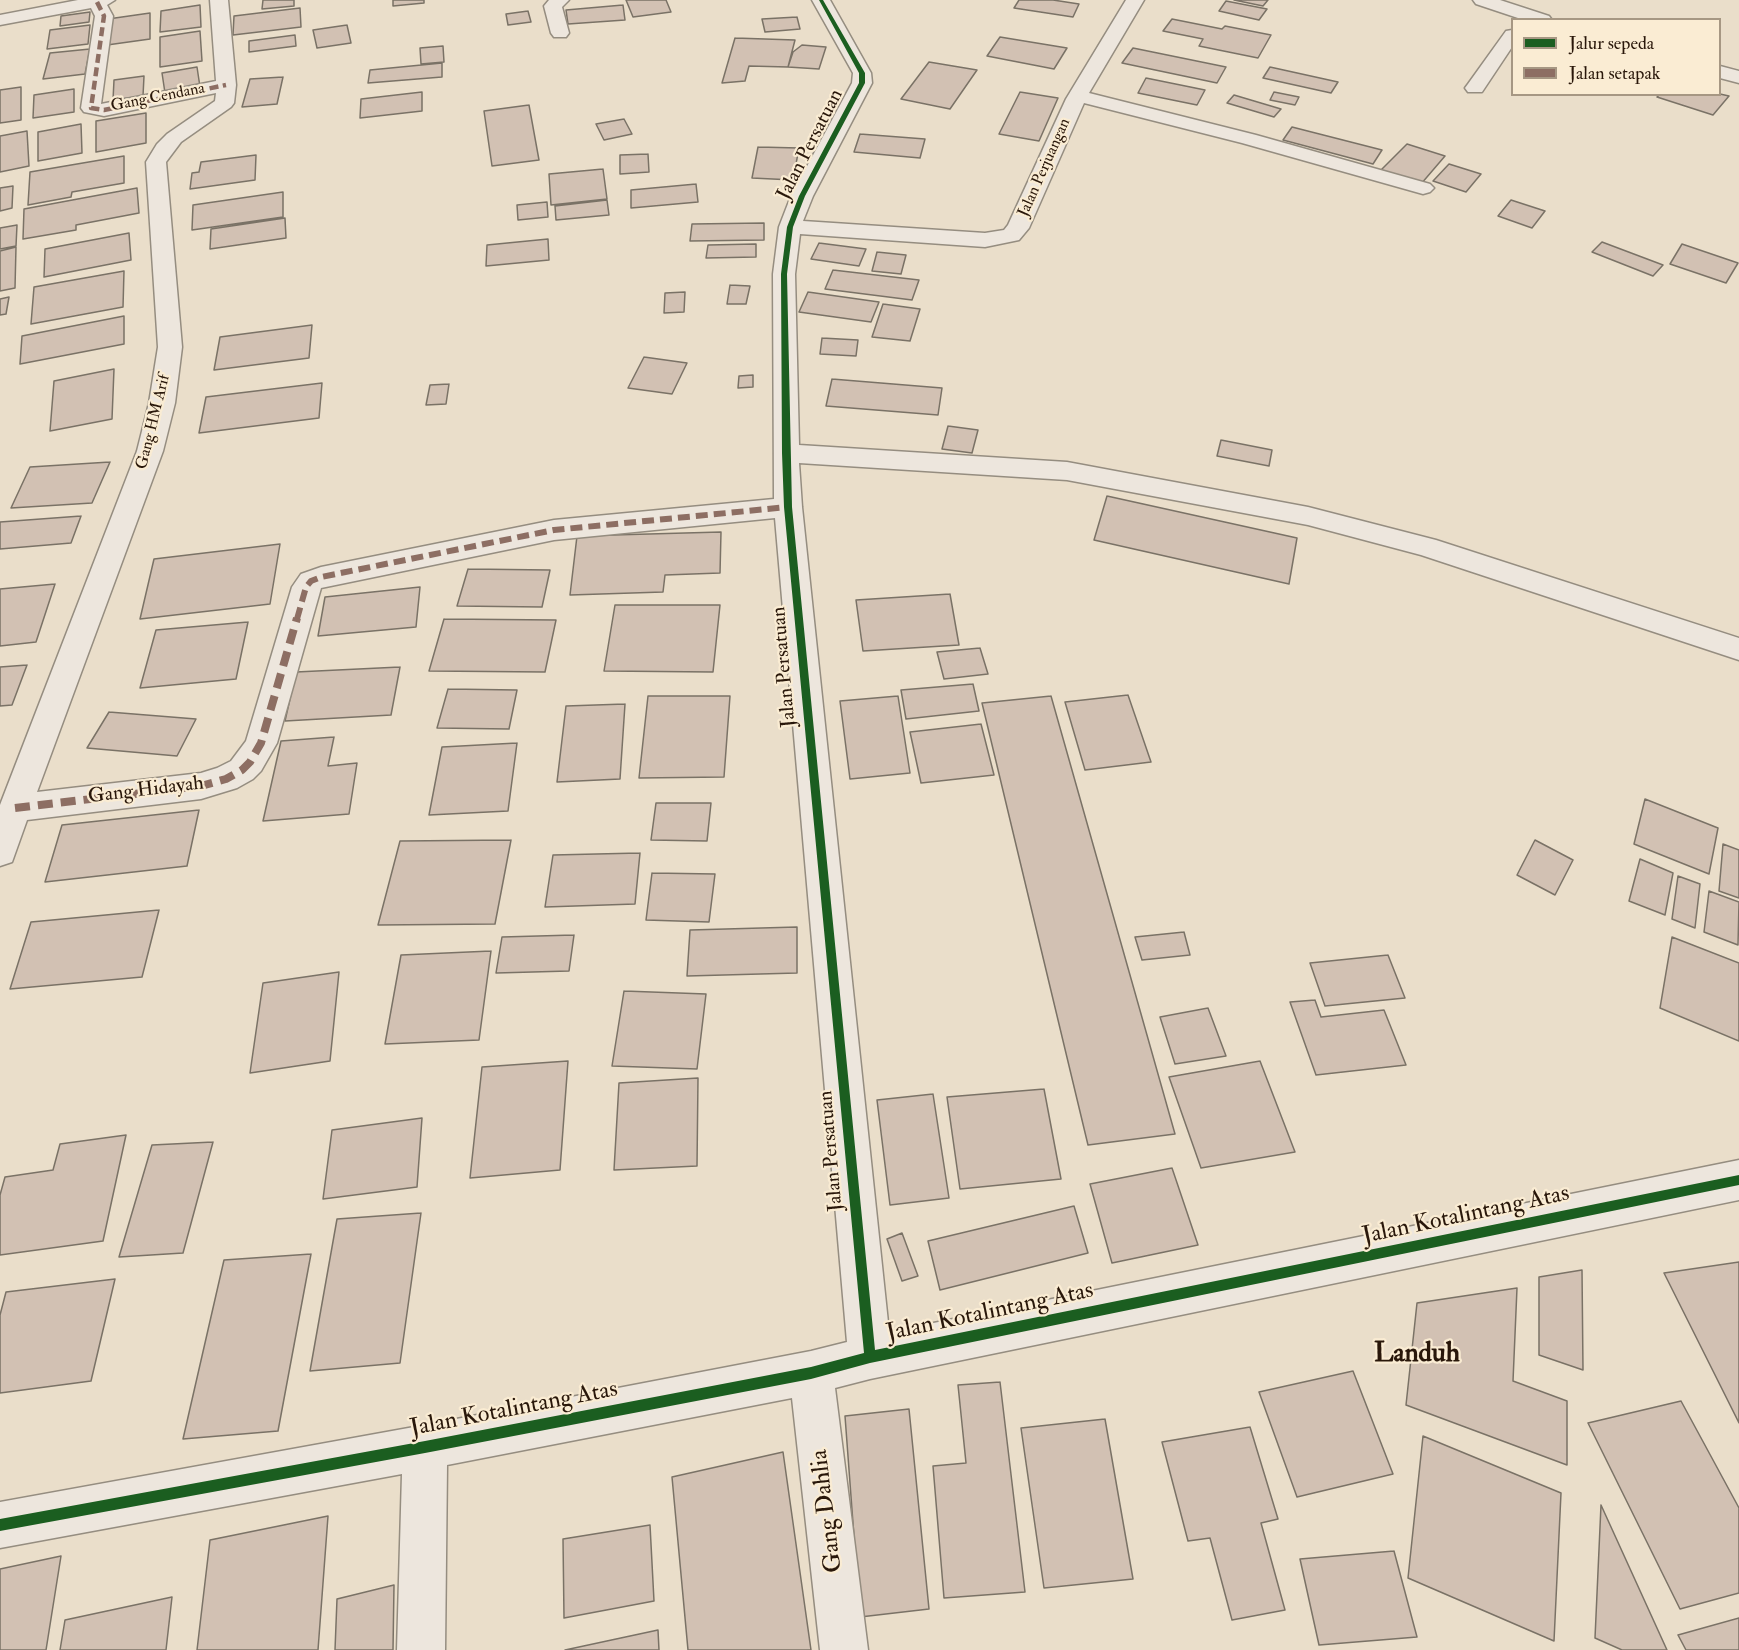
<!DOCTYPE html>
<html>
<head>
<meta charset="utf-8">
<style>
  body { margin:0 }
  #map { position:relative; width:1739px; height:1650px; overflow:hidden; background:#eadeca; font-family:"IM FELL Double Pica",serif }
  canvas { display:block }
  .legend { position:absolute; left:1511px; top:18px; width:210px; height:78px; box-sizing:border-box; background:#faecd3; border:2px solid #a69783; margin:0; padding:8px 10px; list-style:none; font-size:18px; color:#29170a }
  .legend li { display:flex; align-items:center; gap:12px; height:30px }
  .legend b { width:30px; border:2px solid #a69783 }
</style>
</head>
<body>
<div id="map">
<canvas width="1739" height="1650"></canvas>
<ul class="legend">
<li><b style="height:8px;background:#1b5e20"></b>Jalur sepeda</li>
<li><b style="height:8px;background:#8d6e63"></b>Jalan setapak</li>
</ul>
</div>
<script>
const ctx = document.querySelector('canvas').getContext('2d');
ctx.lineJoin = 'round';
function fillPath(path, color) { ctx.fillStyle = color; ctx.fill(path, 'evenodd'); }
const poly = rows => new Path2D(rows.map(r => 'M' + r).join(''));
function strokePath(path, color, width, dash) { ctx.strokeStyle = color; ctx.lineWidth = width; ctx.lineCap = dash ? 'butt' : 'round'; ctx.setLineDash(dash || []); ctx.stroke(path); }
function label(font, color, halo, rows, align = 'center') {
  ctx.font = font + ' "IM FELL Double Pica",serif'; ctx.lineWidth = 4.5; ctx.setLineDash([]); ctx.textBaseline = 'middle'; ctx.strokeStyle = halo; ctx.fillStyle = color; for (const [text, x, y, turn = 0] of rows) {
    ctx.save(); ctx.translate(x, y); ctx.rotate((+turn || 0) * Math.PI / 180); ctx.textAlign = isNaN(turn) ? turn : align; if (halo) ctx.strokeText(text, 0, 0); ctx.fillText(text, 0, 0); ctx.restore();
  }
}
const building = poly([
  [263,0,294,0,294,6,262,9,263,0],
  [393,0,424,0,424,3,393,6,393,0],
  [626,0,666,0,671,12,633,17,626,0],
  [1019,0,1053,0,1079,4,1073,17,1014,8,1019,0],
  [1234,0,1268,0,1263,6,1234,0],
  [1226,1,1267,9,1259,20,1219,11,1226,1],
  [200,5,201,27,160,32,161,11,200,5],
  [623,5,625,20,568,24,566,10,623,5],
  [300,8,301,27,233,35,234,16,300,8],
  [528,11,531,22,508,25,506,14,528,11],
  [90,12,89,22,60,26,61,16,90,12],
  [150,13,150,39,107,45,108,19,150,13],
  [797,17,800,29,765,32,762,19,797,17],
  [1172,19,1222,29,1225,26,1271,35,1258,58,1199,46,1203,39,1163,31,1172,19],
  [90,25,88,44,47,49,50,30,90,25],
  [347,25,351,43,317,48,313,30,347,25],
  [200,31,202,61,160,67,160,37,200,31],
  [295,35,296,46,249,52,249,41,295,35],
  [1000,37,1067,48,1054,69,987,56,1000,37],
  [735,38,795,40,788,67,749,66,745,81,722,83,735,38],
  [802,45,826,47,819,69,788,67,793,52,802,45],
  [443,46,444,62,421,64,420,48,443,46],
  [1133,48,1226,67,1217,83,1122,63,1133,48],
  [90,49,85,74,43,79,50,53,90,49],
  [929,62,977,70,950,109,901,99,929,62],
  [442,63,442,77,368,83,370,70,442,63],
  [197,67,200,87,165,93,162,73,197,67],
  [1270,67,1338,82,1331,93,1263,78,1270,67],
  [144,76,143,96,113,100,114,80,144,76],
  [283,77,277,104,242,107,250,79,283,77],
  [1146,78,1205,90,1197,105,1138,93,1146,78],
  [21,87,21,120,0,123,0,90,21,87],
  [74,89,74,112,33,118,34,95,74,89],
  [422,92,422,111,360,118,361,99,422,92],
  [1020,92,1058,98,1039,141,999,134,1020,92],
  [1274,92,1299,97,1295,105,1270,100,1274,92],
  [1660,94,1720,94,1729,96,1713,115,1657,97,1660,94],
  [1234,95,1281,109,1274,117,1227,103,1234,95],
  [529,105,539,160,492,166,484,111,529,105],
  [146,113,146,143,96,152,96,121,146,113],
  [624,119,632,134,604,140,596,124,624,119],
  [81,124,82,153,38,161,38,132,81,124],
  [1292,127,1382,150,1373,164,1283,140,1292,127],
  [27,131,29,166,0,172,0,136,27,131],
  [860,134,925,139,920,158,854,152,860,134],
  [1407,144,1445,156,1421,184,1381,170,1407,144],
  [758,147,799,148,793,180,752,178,758,147],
  [648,154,649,172,620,174,620,155,648,154],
  [256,155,255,180,190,189,192,173,199,172,201,162,256,155],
  [124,156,124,183,72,192,71,197,28,205,30,172,124,156],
  [1449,164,1481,174,1466,192,1433,181,1449,164],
  [603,169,607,199,551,205,549,174,603,169],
  [696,184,698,202,631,208,631,190,696,184],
  [13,186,12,208,0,211,0,188,13,186],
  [137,188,139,213,76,225,76,230,23,239,24,209,137,188],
  [283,192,283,217,192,230,193,205,283,192],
  [607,200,609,215,556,220,555,206,607,200],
  [1511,200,1545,211,1532,228,1498,216,1511,200],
  [547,202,548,217,518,220,517,205,547,202],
  [285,218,286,238,210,249,211,229,285,218],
  [764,223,764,240,690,241,692,224,764,223],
  [17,225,16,246,0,249,0,228,17,225],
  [129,233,131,260,44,277,45,249,129,233],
  [548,239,549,260,486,266,487,245,548,239],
  [1602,242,1663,265,1653,276,1592,252,1602,242],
  [819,243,866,249,859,266,811,259,819,243],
  [756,244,756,257,706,258,708,245,756,244],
  [1682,244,1738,263,1726,283,1670,264,1682,244],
  [16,247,15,288,0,291,0,251,16,247],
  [877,252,906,255,901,274,872,271,877,252],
  [833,270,919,280,912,300,825,289,833,270],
  [124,271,123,307,31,324,34,287,124,271],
  [730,285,750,286,746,304,727,304,730,285],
  [685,292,684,312,664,313,665,293,685,292],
  [808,292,879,302,871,322,799,312,808,292],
  [9,297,6,314,0,315,0,299,9,297],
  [883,304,920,309,910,341,872,337,883,304],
  [124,316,124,344,20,364,22,336,124,316],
  [312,325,309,358,214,370,220,337,312,325],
  [822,338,858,340,856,356,820,354,822,338],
  [644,357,687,363,672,394,628,388,644,357],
  [114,369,112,419,50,431,54,381,114,369],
  [753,375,753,387,738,388,739,376,753,375],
  [832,379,942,388,938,415,826,406,832,379],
  [322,383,319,418,199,433,206,397,322,383],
  [449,384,446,404,426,405,430,385,449,384],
  [948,426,978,430,972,453,942,449,948,426],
  [1221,440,1272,450,1269,466,1217,456,1221,440],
  [110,462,92,503,11,508,30,467,110,462],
  [1107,496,1297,538,1289,584,1094,540,1107,496],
  [81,516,71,543,0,549,0,522,81,516],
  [721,532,720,573,665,575,663,592,570,595,577,536,721,532],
  [280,544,270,604,140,619,154,559,280,544],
  [468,569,550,570,542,607,457,606,468,569],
  [55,584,36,642,0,646,0,589,55,584],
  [420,587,416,627,318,636,325,597,420,587],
  [950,594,959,645,863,651,856,600,950,594],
  [615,605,720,605,713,672,604,671,615,605],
  [444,619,556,620,545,672,429,671,444,619],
  [248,622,236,679,140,688,156,630,248,622],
  [980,648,988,674,944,679,937,652,980,648],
  [27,665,12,705,0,706,0,667,27,665],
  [400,667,391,715,285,721,296,672,400,667],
  [973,684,979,711,906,719,901,690,973,684],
  [448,689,517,690,509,729,437,728,448,689],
  [1128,695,1151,762,1085,770,1065,702,1128,695],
  [648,696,730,696,724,777,639,778,648,696],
  [898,696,910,773,850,779,840,701,898,696],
  [1051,696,1175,1134,1088,1145,982,703,1051,696],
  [625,704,620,779,557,782,566,706,625,704],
  [109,712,196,719,177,756,87,748,109,712],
  [981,724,994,775,921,783,910,732,981,724],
  [334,737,328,766,357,763,349,814,263,821,281,741,334,737],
  [517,743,508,811,429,815,442,747,517,743],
  [1645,799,1718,828,1709,874,1634,844,1645,799],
  [656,803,711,803,707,841,651,840,656,803],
  [199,810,187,866,45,882,62,825,199,810],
  [511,840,495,924,378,925,400,841,511,840],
  [1535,840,1573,860,1555,895,1517,875,1535,840],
  [1723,844,1739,850,1739,898,1719,891,1723,844],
  [640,853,635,904,545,907,553,855,640,853],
  [1640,859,1673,873,1665,915,1629,901,1640,859],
  [652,873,715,874,709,922,646,920,652,873],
  [1678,876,1700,884,1695,928,1672,919,1678,876],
  [1709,891,1739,902,1738,945,1704,932,1709,891],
  [159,910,142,977,10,989,31,922,159,910],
  [797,927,797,973,687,976,690,930,797,927],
  [1184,932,1190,955,1142,960,1135,937,1184,932],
  [574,935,569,971,496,973,502,937,574,935],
  [1672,937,1739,963,1739,1041,1660,1008,1672,937],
  [491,951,479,1040,385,1044,401,955,491,951],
  [1388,955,1405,998,1325,1006,1310,963,1388,955],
  [339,972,330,1061,250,1073,263,983,339,972],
  [624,991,706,994,697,1069,612,1066,624,991],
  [1315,1000,1321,1017,1384,1010,1406,1065,1316,1075,1290,1002,1315,1000],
  [1208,1008,1226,1056,1175,1064,1160,1017,1208,1008],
  [568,1061,560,1170,470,1178,482,1067,568,1061],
  [1260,1061,1295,1152,1201,1168,1169,1077,1260,1061],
  [698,1078,697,1166,614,1170,619,1083,698,1078],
  [1044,1089,1061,1179,960,1189,947,1097,1044,1089],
  [933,1094,949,1198,890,1205,877,1100,933,1094],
  [422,1118,417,1187,323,1199,332,1130,422,1118],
  [126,1135,103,1241,0,1255,0,1195,5,1177,53,1170,60,1144,126,1135],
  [213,1142,183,1253,119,1257,152,1145,213,1142],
  [1172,1168,1198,1245,1112,1263,1090,1184,1172,1168],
  [1074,1206,1088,1253,940,1290,928,1241,1074,1206],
  [421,1213,400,1363,310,1371,337,1219,421,1213],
  [902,1233,918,1276,902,1281,887,1239,902,1233],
  [311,1254,278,1431,183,1439,224,1260,311,1254],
  [1739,1262,1739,1423,1664,1273,1739,1262],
  [1582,1270,1583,1370,1539,1355,1539,1277,1582,1270],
  [115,1279,91,1381,0,1393,0,1315,6,1292,115,1279],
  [1517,1288,1513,1381,1567,1401,1567,1465,1406,1405,1417,1303,1517,1288],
  [1353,1371,1393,1474,1297,1497,1259,1392,1353,1371],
  [1000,1382,1025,1592,944,1598,933,1466,966,1463,958,1385,1000,1382],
  [1681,1401,1739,1508,1739,1593,1680,1609,1588,1423,1681,1401],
  [909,1409,929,1609,860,1617,845,1416,909,1409],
  [1105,1419,1133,1579,1044,1588,1021,1428,1105,1419],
  [1250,1427,1278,1519,1261,1523,1285,1610,1232,1620,1210,1538,1188,1541,1162,1442,1250,1427],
  [1423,1436,1561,1493,1554,1641,1408,1578,1423,1436],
  [783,1452,811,1650,688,1650,672,1477,783,1452],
  [1601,1505,1667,1650,1622,1650,1595,1638,1601,1505],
  [328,1516,318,1650,197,1650,210,1540,328,1516],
  [650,1525,654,1601,564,1618,563,1539,650,1525],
  [1394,1551,1417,1637,1319,1645,1300,1559,1394,1551],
  [61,1556,46,1650,0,1650,0,1569,61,1556],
  [394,1585,393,1650,335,1650,337,1599,394,1585],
  [172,1597,166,1650,60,1650,65,1620,172,1597],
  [1739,1618,1739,1650,1686,1650,1678,1635,1739,1618],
  [658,1630,659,1650,565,1650,658,1630]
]);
const minor = poly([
  [78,0,115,0,107,5,113,16,101,104,216,81,210,0,228,0,236,85,234,103,231,107,181,142,166,162,182,347,175,403,163,451,37,792,201,773,217,768,231,761,246,741,292,587,301,574,321,567,554,520,774,499,773,274,779,227,791,196,852,83,853,73,812,0,830,0,871,73,872,83,813,196,803,221,985,233,1004,230,1008,225,1066,99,1126,0,1144,0,1089,93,1256,135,1430,184,1434,188,1430,192,1423,194,1242,143,1084,103,1029,228,1019,240,985,247,800,234,795,274,799,445,1067,462,1308,507,1436,540,1739,638,1739,660,1421,555,1308,525,1067,480,799,463,802,507,889,1332,1739,1160,1739,1200,870,1379,835,1388,868,1650,820,1650,792,1398,447,1465,445,1650,397,1650,402,1474,0,1548,0,1502,425,1425,811,1351,847,1342,775,518,554,540,321,588,277,743,261,771,253,779,237,788,201,799,27,820,12,862,0,866,0,805,137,451,149,403,158,347,146,162,157,144,167,134,215,101,216,93,104,116,84,112,81,108,95,16,91,8,0,25,0,15,78,0],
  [549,0,569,0,562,7,569,33,566,37,554,37,551,33,544,6,549,0],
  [1473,0,1500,0,1549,16,1552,20,1524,20,1476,4,1473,0],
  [1512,30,1512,47,1482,92,1468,92,1465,88,1468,84,1506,31,1512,30],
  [1720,66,1739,71,1739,83,1720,78,1720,66]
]);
const quietFar2 = poly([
  [97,2,104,16,91,108,104,110,226,85]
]);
const quietFar1 = poly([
  [297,619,306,587,311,581,321,577,554,530,788,507]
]);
const quiet = poly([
  [15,808,201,786,226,779,242,770,250,762,261,743,297,618]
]);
const cycleway = poly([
  [819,0,823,0,865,73,865,83,805,196,793,227,787,274,792,507,875,1350,1739,1175,1739,1185,870,1363,811,1379,425,1453,0,1531,0,1519,425,1441,811,1367,864,1353,784,507,782,453,781,274,787,227,799,196,859,83,859,73,819,0]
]);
const farStreetnames = [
  ["Gang Cendana",158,98,-11],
  ["Jalan Perjuangan",1045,168,-66],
  ["Gang HM Arif",154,422,-76]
];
const streetNames = [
  ["Jalan Persatuan",811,145,-63],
  ["Jalan Persatuan",785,667,-95],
  ["Gang Hidayah",146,791,-7],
  ["Jalan Persatuan",832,1151,-95]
];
const nearStreetnames = [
  ["Jalan Kotalintang Atas",1466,1216,-12],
  ["Jalan Kotalintang Atas",990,1313,-12],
  ["Jalan Kotalintang Atas",514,1410,-11],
  ["Gang Dahlia",828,1511,-97]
];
const nearQuarternames = [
  ["Landuh",1417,1355]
];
fillPath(building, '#d2c1b3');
strokePath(building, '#7a7266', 1.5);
strokePath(minor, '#958d80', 3);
fillPath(minor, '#ede6dd');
strokePath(quietFar2, '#8d6e63', 4.5, [9, 4.5]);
strokePath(quietFar1, '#8d6e63', 6, [12, 6]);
strokePath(quiet, '#8d6e63', 8, [15, 8]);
fillPath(cycleway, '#1b5e20');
label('16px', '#29170a', '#faecd3', farStreetnames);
label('20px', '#29170a', '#faecd3', streetNames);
label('24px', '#29170a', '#faecd3', nearStreetnames);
label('bold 27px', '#29170a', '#faecd3', nearQuarternames);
</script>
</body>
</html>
